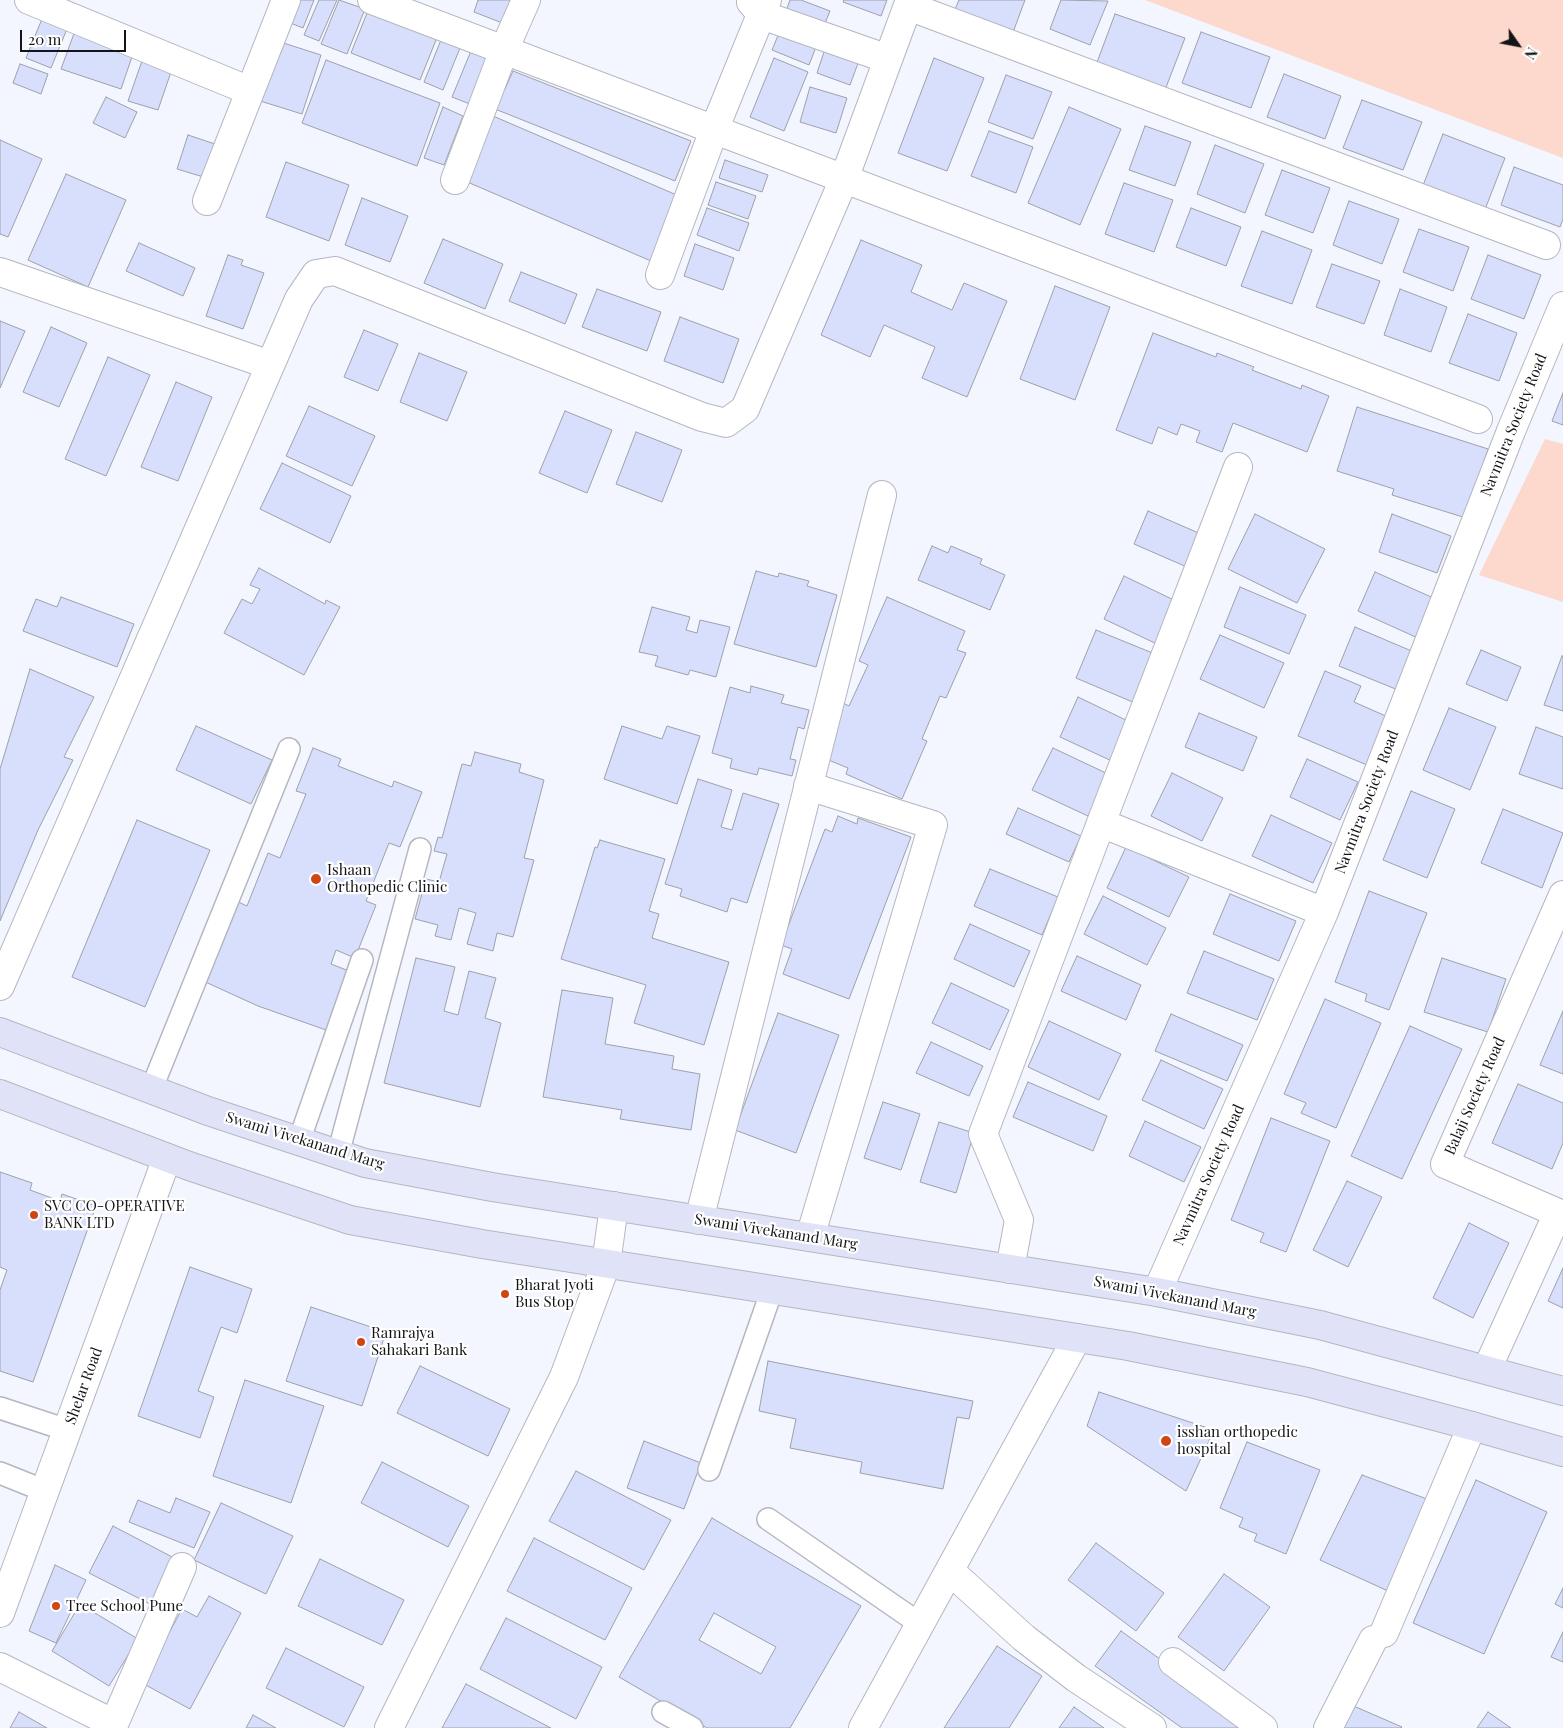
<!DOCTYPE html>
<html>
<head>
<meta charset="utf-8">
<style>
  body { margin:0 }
  #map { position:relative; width:1563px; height:1728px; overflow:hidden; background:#f3f5ff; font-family:"Playfair Display",serif }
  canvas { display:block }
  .north { position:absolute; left:1493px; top:20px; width:50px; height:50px; -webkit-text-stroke:4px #fff; paint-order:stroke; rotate:123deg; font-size:14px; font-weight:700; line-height:20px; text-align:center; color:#131417 }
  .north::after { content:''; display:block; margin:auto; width:18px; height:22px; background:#131417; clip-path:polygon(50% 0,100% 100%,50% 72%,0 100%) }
  .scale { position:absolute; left:20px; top:30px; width:106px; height:22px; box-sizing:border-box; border:2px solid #131417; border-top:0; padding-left:6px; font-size:15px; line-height:18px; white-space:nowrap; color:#131417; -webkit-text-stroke:4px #fff; paint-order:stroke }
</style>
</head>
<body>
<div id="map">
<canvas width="1563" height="1728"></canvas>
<div class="north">N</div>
<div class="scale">20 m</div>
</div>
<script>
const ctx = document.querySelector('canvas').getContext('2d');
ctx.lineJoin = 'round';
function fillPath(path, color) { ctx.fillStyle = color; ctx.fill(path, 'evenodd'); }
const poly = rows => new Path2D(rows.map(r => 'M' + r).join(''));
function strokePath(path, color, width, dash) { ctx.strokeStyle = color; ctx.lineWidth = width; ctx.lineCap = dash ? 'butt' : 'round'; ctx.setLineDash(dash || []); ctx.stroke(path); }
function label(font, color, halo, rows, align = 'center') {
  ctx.font = font + ' "Playfair Display",serif'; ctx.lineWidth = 4.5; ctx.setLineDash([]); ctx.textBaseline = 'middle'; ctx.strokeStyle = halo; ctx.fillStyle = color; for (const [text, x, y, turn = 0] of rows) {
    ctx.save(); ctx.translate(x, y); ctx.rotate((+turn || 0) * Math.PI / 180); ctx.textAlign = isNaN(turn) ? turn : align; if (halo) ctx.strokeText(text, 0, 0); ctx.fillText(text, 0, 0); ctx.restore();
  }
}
const green = poly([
  [1145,0,1563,0,1563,158],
  [1545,439,1563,444,1563,602,1479,575]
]);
const building = poly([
  [296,0,314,0,303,28,288,22,296,0],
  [319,0,337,0,319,41,304,35,319,0],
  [339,0,365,9,347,54,321,44,339,0],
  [478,0,514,0,505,24,474,12,478,0],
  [790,0,801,0,830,11,823,28,785,14,790,0],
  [844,0,887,0,881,16,843,2,844,0],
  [959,0,1025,0,1012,35,954,12,959,0],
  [1061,0,1108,1,1090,45,1050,29,1061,0],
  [369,8,438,35,420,80,351,53,369,8],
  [44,14,69,24,51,68,26,58,44,14],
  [1115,14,1185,38,1165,90,1096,65,1115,14],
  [76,28,135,48,121,89,61,69,76,28],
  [1201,32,1270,57,1251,108,1182,83,1201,32],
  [779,33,816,47,809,65,772,50,779,33],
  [443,35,462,43,443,90,424,82,443,35],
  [277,41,321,55,302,114,257,100,277,41],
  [827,43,861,55,850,85,817,73,827,43],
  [473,46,496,55,475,106,452,97,473,46],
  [774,58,808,72,784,131,750,117,774,58],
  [934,58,984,78,947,171,898,153,934,58],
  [326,60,440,103,417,166,302,123,326,60],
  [142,61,171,72,158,110,128,101,142,61],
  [20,64,48,74,41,94,13,83,20,64],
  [513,71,691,141,675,181,490,107,505,89,513,71],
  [1284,74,1341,96,1325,139,1267,117,1284,74],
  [1006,75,1052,92,1033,139,988,122,1006,75],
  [810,87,847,98,836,133,800,122,810,87],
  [106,97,137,112,125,138,93,123,106,97],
  [1362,100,1422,122,1403,170,1343,148,1362,100],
  [443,107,463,116,444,165,424,158,443,107],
  [1069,107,1121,129,1080,225,1028,203,1069,107],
  [493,116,679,196,651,261,465,181,493,116],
  [1145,126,1191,142,1175,186,1129,170,1145,126],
  [989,131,1033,147,1016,193,971,176,989,131],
  [1443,134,1505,158,1484,212,1422,188,1443,134],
  [188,135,221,146,210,179,177,169,188,135],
  [0,140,42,159,8,237,0,234,0,140],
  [1215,145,1264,164,1245,213,1197,194,1215,145],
  [725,160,768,175,762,192,719,178,725,160],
  [286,162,349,185,329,241,266,217,286,162],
  [1514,167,1563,185,1563,219,1560,227,1501,205,1514,167],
  [1282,170,1330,188,1313,233,1265,215,1282,170],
  [66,174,126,200,88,287,28,260,66,174],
  [716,182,756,196,748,219,708,205,716,182],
  [1124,183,1173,200,1154,252,1105,234,1124,183],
  [362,198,408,216,390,262,345,245,362,198],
  [1349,201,1399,219,1382,264,1333,245,1349,201],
  [707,208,749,223,739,251,697,235,707,208],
  [1191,208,1241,227,1226,266,1176,247,1191,208],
  [1419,229,1469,247,1453,291,1403,272,1419,229],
  [1262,231,1312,250,1292,304,1241,286,1262,231],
  [443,239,503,264,485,309,424,283,443,239],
  [861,240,922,265,911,292,952,310,964,283,1007,301,967,397,922,378,935,347,884,325,870,357,821,335,861,240],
  [139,243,195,268,183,296,126,271,139,243],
  [695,244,734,258,723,290,684,276,695,244],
  [228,255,243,260,241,265,264,273,243,329,206,316,228,255],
  [1488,255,1541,275,1524,319,1471,299,1488,255],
  [1332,264,1380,281,1364,324,1316,307,1332,264],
  [521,272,577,294,565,324,509,301,521,272],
  [1055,286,1110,307,1075,400,1020,379,1055,286],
  [597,289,661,312,647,351,582,327,597,289],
  [1400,289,1447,307,1431,352,1384,335,1400,289],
  [1468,314,1517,333,1499,381,1449,363,1468,314],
  [680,317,739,339,723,383,664,361,680,317],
  [0,321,25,331,0,388,0,321],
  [51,327,87,343,59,407,23,392,51,327],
  [364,330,398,344,378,391,344,377,364,330],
  [1153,333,1216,357,1217,353,1254,367,1252,370,1301,389,1302,385,1329,396,1307,452,1233,423,1222,452,1196,442,1200,431,1181,424,1177,435,1158,427,1152,444,1116,430,1153,333],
  [419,353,467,372,447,421,400,402,419,353],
  [108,357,150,375,106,476,65,459,108,357],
  [176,382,212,397,178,481,141,467,176,382],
  [1563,393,1563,425,1552,421,1563,393],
  [309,406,375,436,352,486,286,456,309,406],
  [1357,407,1488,449,1466,518,1392,495,1394,489,1337,471,1357,407],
  [565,411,612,430,587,493,539,473,565,411],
  [636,432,682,450,662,502,616,484,636,432],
  [282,463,351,496,330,543,260,509,282,463],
  [1148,511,1210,538,1196,571,1134,544,1148,511],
  [1255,514,1325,549,1297,603,1228,569,1255,514],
  [1392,514,1451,536,1437,573,1379,552,1392,514],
  [932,546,948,553,951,546,982,559,980,564,1005,575,990,610,918,580,932,546],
  [259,568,325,604,326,600,340,607,304,675,224,633,242,599,252,604,260,589,250,585,259,568],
  [756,571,778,577,779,573,809,581,807,586,837,595,816,667,734,644,756,571],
  [1375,572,1438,600,1420,639,1358,611,1375,572],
  [1124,576,1180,603,1159,645,1104,619,1124,576],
  [1240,587,1306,615,1289,654,1224,627,1240,587],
  [61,597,134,624,117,667,23,631,36,599,57,607,61,597],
  [887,597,965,631,957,650,966,653,946,698,940,696,922,739,927,741,902,799,846,774,848,768,826,759,841,702,849,706,868,665,859,661,887,597],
  [652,607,690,617,686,630,697,633,700,620,730,627,716,677,690,670,688,675,655,666,658,656,639,652,652,607],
  [1355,627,1414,652,1398,690,1339,666,1355,627],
  [1096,630,1155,654,1135,703,1076,678,1096,630],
  [1220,635,1284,663,1264,708,1200,679,1220,635],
  [1481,650,1521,667,1507,701,1466,684,1481,650],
  [1562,656,1563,656,1563,711,1544,705,1562,656],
  [30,669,94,697,64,757,73,760,38,830,0,921,0,769,30,669],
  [1325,671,1361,686,1354,702,1388,717,1367,765,1298,736,1325,671],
  [751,686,784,695,781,703,809,710,804,729,798,727,790,759,796,760,792,776,759,768,757,775,730,768,732,759,712,753,730,687,750,693,751,686],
  [1078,697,1132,723,1114,762,1060,737,1078,697],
  [1449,708,1496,727,1470,790,1423,770,1449,708],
  [1199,713,1257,737,1243,771,1185,747,1199,713],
  [196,726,272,760,251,804,176,770,196,726],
  [622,726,662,739,667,726,700,736,677,804,604,779,622,726],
  [1536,727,1563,737,1563,789,1519,774,1536,727],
  [313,748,341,759,338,766,392,787,394,781,422,792,400,847,389,843,366,901,376,905,355,958,336,950,331,964,349,971,326,1030,258,1006,201,980,234,900,247,906,268,853,280,858,306,794,296,791,313,748],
  [1053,748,1108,774,1088,816,1032,790,1053,748],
  [475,752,521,764,519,772,544,780,524,858,534,860,513,937,497,933,493,951,467,944,476,913,459,908,451,940,435,936,438,925,415,919,426,879,439,882,447,854,434,851,438,837,442,838,462,764,471,766,475,752],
  [1307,759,1358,782,1340,820,1290,797,1307,759],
  [1172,773,1223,798,1202,841,1151,816,1172,773],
  [698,779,732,790,721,827,732,830,743,793,779,804,747,903,731,898,727,912,680,896,682,889,665,884,698,779],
  [1411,791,1455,809,1427,878,1383,860,1411,791],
  [1018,808,1081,836,1069,862,1006,834,1018,808],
  [1503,809,1563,833,1542,888,1481,863,1503,809],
  [1271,815,1332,843,1313,883,1252,856,1271,815],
  [838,816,857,824,858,818,911,837,849,999,783,974,792,949,781,945,825,829,832,832,838,816],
  [137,820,210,850,145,1007,72,977,137,820],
  [600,840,665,859,649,911,659,914,652,938,729,962,704,1045,634,1023,646,985,561,959,595,847,597,848,600,840],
  [1126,847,1189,877,1169,917,1107,888,1126,847],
  [990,869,1058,897,1042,935,974,906,990,869],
  [1369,891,1427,913,1389,1010,1365,1001,1367,994,1335,982,1369,891],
  [1230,894,1296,921,1279,961,1213,934,1230,894],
  [1103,896,1166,928,1147,965,1084,934,1103,896],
  [970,924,1030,951,1014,987,954,959,970,924],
  [1204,951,1274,979,1257,1020,1187,993,1204,951],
  [1077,956,1141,985,1126,1020,1061,991,1077,956],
  [416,958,455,967,444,1011,458,1015,469,971,496,978,485,1018,501,1023,480,1107,384,1083,416,958],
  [1442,958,1506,979,1488,1032,1424,1012,1442,958],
  [951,983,1009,1010,990,1050,932,1023,951,983],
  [562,990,613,998,605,1044,674,1056,672,1069,700,1074,691,1130,620,1119,622,1110,543,1097,562,990],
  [1325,999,1381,1023,1336,1128,1301,1113,1306,1103,1284,1094,1325,999],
  [1563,1011,1563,1074,1540,1065,1563,1011],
  [778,1013,839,1035,796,1153,735,1130,778,1013],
  [1171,1014,1243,1045,1227,1081,1155,1051,1171,1014],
  [1049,1021,1121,1054,1099,1100,1028,1067,1049,1021],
  [1410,1026,1462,1049,1402,1179,1351,1156,1410,1026],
  [931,1042,983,1066,969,1096,916,1073,931,1042],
  [1161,1060,1223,1089,1204,1129,1142,1100,1161,1060],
  [1028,1082,1107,1116,1093,1151,1013,1117,1028,1082],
  [1518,1084,1563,1103,1563,1143,1552,1169,1492,1143,1518,1084],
  [883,1102,920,1114,901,1170,864,1158,883,1102],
  [1271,1118,1330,1141,1286,1252,1260,1242,1264,1233,1231,1220,1271,1118],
  [1145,1121,1201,1147,1184,1182,1129,1156,1145,1121],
  [939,1122,974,1133,956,1193,920,1182,939,1122],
  [0,1172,32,1183,30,1190,60,1201,62,1194,96,1206,33,1382,0,1371,0,1290,7,1270,0,1267,0,1172],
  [1347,1181,1382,1197,1348,1267,1313,1250,1347,1181],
  [1469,1223,1509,1243,1473,1318,1433,1298,1469,1223],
  [190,1267,252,1289,237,1333,221,1327,198,1391,214,1397,200,1438,138,1416,190,1267],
  [1563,1268,1563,1308,1548,1301,1563,1268],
  [311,1307,386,1332,362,1406,286,1381,311,1307],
  [768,1361,973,1401,969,1419,957,1417,943,1489,860,1473,862,1462,790,1448,796,1419,759,1411,768,1361],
  [420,1366,510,1409,488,1456,397,1413,420,1366],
  [245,1380,324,1406,291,1503,213,1476,245,1380],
  [1099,1392,1214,1430,1186,1491,1087,1426,1099,1392],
  [644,1441,701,1463,684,1509,627,1488,644,1441],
  [1247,1442,1320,1470,1286,1554,1254,1541,1257,1534,1239,1527,1243,1518,1220,1508,1247,1442],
  [382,1462,469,1506,448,1547,361,1503,382,1462],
  [576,1471,671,1520,644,1570,549,1521,576,1471],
  [1362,1475,1427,1499,1388,1591,1320,1560,1362,1475],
  [1476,1480,1547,1512,1484,1654,1413,1623,1476,1480],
  [176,1498,210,1512,194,1548,129,1522,138,1500,170,1513,176,1498],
  [221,1503,293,1536,266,1594,194,1560,221,1503],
  [712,1518,861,1606,790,1728,707,1728,619,1677,712,1518],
  [714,1613,776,1647,761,1674,699,1640,714,1613],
  [113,1526,178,1560,154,1606,89,1573,113,1526],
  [534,1538,632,1588,605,1640,507,1591,534,1538],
  [1096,1543,1164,1593,1136,1631,1068,1580,1096,1543],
  [320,1559,404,1600,382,1645,298,1606,320,1559],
  [55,1565,86,1580,56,1643,29,1631,55,1565],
  [1224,1574,1270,1607,1224,1671,1178,1637,1224,1574],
  [1563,1588,1563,1608,1555,1604,1563,1588],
  [209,1596,241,1613,190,1709,142,1683,182,1609,197,1617,209,1596],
  [80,1604,138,1639,109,1686,52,1651,80,1604],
  [506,1618,602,1667,576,1719,480,1669,506,1618],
  [1121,1631,1256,1728,1182,1728,1095,1666,1121,1631],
  [1563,1632,1563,1662,1551,1657,1563,1632],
  [997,1646,1042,1676,1009,1728,944,1728,997,1646],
  [286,1648,364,1687,344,1727,266,1688,286,1648],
  [466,1684,551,1728,442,1728,466,1684],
  [1349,1704,1402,1727,1401,1728,1339,1728,1349,1704],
  [1074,1707,1104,1728,1059,1728,1074,1707],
  [19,1712,47,1728,10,1728,19,1712],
  [1488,1712,1511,1728,1477,1728,1488,1712],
  [253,1715,276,1728,246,1728,253,1715]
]);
const service = poly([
  [151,1090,289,749],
  [299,1141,362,960],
  [338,1154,420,849],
  [0,1408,67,1430],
  [709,1470,772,1290],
  [0,1473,45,1491],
  [768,1519,920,1624],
  [663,1712,692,1728]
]);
const minor = poly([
  [29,0,250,91],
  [372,0,1478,419],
  [751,2,762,15,888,59],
  [908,6,1546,245],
  [455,180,504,50,526,0],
  [207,201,286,0],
  [0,272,270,365],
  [660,275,714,130,767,0],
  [808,786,933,825,810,1237],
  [1101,823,1324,912],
  [0,986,299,299,316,274,335,271,702,417,726,423,745,409,844,179,910,0],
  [699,1220,882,495],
  [1010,1269,1019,1220,983,1134,1101,823,1238,467],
  [1157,1292,1324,912,1511,431,1563,306],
  [1487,1369,1558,1213,1445,1164,1563,895],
  [950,1571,1024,1638,1076,1678,1152,1728],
  [0,1613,167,1158],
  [1384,1633,1472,1426],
  [1173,1662,1263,1728],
  [0,1667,114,1724,182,1567],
  [389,1728,564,1377,606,1264,614,1206],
  [863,1728,1077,1338],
  [1328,1728,1373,1640]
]);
const secondary = poly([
  [0,1032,208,1111,365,1163,492,1187,1157,1292,1320,1325,1563,1391],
  [0,1094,189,1166,350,1220,482,1244,1128,1346,1307,1382,1472,1426,1563,1452]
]);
const markers = [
  [316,879,6,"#ce4713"],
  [34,1215,5,"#ce4713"],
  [505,1294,5,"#ce4713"],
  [361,1342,5,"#ce4713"],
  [1166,1441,6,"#ce4713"],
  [56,1606,5,"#ce4713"]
];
const streetNames = [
  ["Navmitra Society Road",1514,425,-68],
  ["Navmitra Society Road",1367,802,-69],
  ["Balaji Society Road",1475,1096,-66],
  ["Swami Vivekanand Marg",305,1141,17],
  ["Navmitra Society Road",1209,1175,-66],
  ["Swami Vivekanand Marg",776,1232,9],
  ["Swami Vivekanand Marg",1175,1297,11],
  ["Shelar Road",84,1386,-70]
];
const poiNames = [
  ["Ishaan",327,870],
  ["Orthopedic Clinic",327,887],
  ["SVC CO-OPERATIVE",44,1206],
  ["BANK LTD",44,1223],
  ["Bharat Jyoti",515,1285],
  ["Bus Stop",515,1302],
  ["Ramrajya",371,1333],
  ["Sahakari Bank",371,1350],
  ["isshan orthopedic",1177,1432],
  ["hospital",1177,1449],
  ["Tree School Pune",66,1606]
];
fillPath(green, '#fdd8cd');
fillPath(building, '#d8dffd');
strokePath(building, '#9ea0a9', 1);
strokePath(service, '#b5b7c0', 24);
strokePath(minor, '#b5b7c0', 30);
strokePath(secondary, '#b5b7c0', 30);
strokePath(service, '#fff', 21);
strokePath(minor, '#fff', 28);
strokePath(secondary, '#e0e3f7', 28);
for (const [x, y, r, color] of markers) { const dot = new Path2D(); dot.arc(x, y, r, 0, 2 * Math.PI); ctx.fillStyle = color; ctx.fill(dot); strokePath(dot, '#fff', 2); }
label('15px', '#131417', '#fff', streetNames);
label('15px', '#131417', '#fff', poiNames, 'left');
</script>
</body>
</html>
